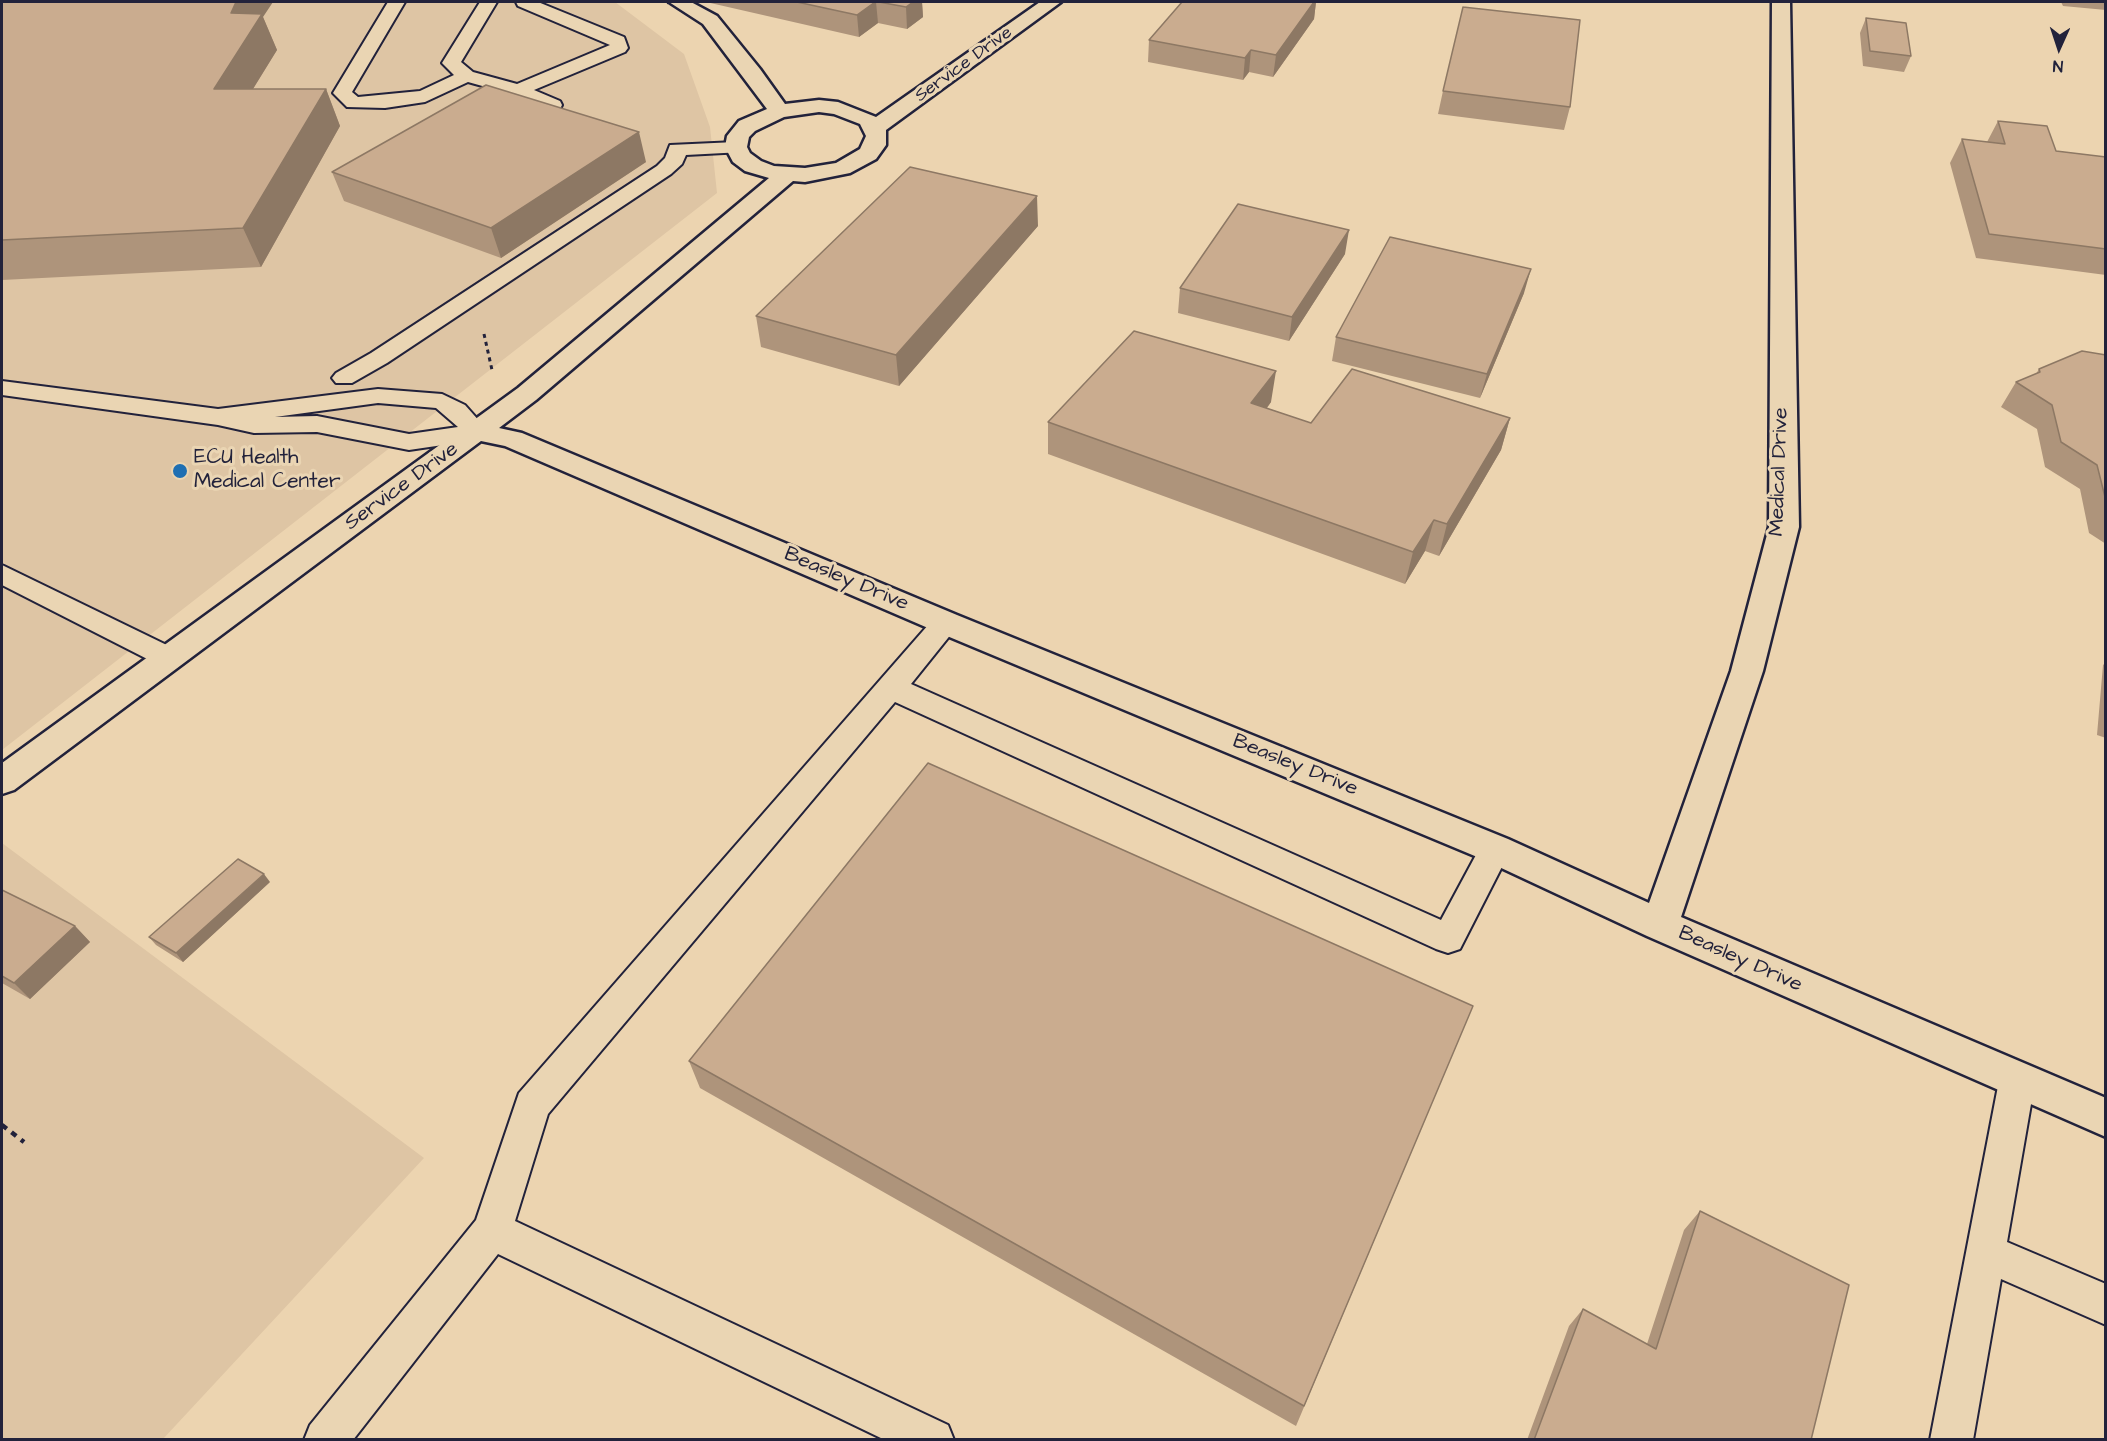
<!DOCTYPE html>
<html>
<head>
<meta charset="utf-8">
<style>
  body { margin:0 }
  #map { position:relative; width:2107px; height:1441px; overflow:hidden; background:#ecd4b0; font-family:"Architects Daughter",sans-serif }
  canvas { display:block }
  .frame { position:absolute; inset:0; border:3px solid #22223b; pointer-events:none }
  .north { position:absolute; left:2029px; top:18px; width:60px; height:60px; -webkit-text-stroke:4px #ead5b3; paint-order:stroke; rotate:183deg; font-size:16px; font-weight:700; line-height:24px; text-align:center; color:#22223b }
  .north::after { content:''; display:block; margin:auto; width:21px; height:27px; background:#22223b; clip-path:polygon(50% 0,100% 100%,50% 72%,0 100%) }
</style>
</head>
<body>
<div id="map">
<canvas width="2107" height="1441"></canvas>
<div class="frame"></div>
<div class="north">N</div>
</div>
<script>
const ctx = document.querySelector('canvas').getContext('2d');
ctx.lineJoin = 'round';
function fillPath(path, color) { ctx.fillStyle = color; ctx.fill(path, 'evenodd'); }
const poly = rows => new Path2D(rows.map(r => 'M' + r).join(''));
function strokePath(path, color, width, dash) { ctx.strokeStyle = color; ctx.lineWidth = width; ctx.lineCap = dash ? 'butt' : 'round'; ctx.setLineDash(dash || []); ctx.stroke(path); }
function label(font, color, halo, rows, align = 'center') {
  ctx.font = font + ' "Architects Daughter",sans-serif'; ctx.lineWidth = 6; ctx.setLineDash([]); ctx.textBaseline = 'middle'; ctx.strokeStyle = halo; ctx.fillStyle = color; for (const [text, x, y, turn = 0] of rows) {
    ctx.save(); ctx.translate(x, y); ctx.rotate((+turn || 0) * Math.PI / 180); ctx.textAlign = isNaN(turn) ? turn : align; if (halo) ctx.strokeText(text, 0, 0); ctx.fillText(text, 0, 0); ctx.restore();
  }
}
const built = poly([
  [2,2,615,2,684,54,710,127,717,193,2,750],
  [2,843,424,1158,163,1439,2,1439]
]);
const pathFar1 = poly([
  [484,334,492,370]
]);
const path = poly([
  [2,1125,24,1142]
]);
const service = poly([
  [388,2,405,2,352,92,358,97,420,91,454,75,442,63,480,2,497,2,461,62,473,72,517,84,610,45,518,6,516,2,538,2,624,37,628,48,625,52,534,90,560,101,562,105,560,109,553,111,511,94,468,82,425,102,385,108,347,107,333,93,388,2],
  [736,142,743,144,746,148,743,152,686,155,682,164,671,174,387,363,352,383,336,383,332,378,336,373,371,353,657,166,665,158,670,145,736,142],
  [2,381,218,409,378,389,442,394,465,405,489,432,486,437,477,440,409,450,317,432,254,433,218,425,2,395,2,381],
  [378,403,436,408,458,427,409,434,317,416,275,417,378,403],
  [2,565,179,651,183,658,179,665,169,668,159,665,2,585,2,565],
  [946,613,956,616,960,623,911,684,1441,920,1484,840,1495,836,1506,840,1511,849,1460,949,1448,953,1436,949,895,702,548,1114,515,1221,948,1425,954,1440,885,1440,498,1254,353,1440,304,1440,310,1425,476,1220,519,1093,936,616,946,613],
  [2017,1064,2030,1069,2035,1081,2007,1242,2106,1284,2106,1325,2001,1279,1973,1440,1930,1440,1999,1081,2004,1069,2017,1064]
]);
const minor = poly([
  [669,2,691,2,717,16,760,69,785,104,819,100,838,102,876,117,1040,2,1061,2,886,130,886,145,876,159,850,173,805,182,793,181,536,400,499,428,522,433,957,615,1508,839,1649,903,1731,671,1769,527,1772,2,1790,2,1799,527,1763,671,1681,917,2106,1098,2106,1137,1647,936,1482,859,935,631,505,446,481,441,14,790,2,794,2,763,518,388,769,178,745,171,733,162,725,147,727,136,739,121,767,109,703,24,669,2],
  [819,112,834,114,860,124,866,136,860,149,836,163,805,168,774,166,761,161,750,153,747,147,749,137,755,131,784,117,819,112]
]);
const wall = poly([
  [2,2,263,17,277,50,253,89,326,89,340,126,261,267,2,280],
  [706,2,922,2,923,17,907,29,878,23,859,37],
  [1182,2,1316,2,1314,19,1273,77,1249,72,1243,80,1148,62,1149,40],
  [2061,2,2106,2,2106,10,2063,6],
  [1866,18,1911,56,1904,72,1863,66,1860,33],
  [1443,91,1570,107,1564,130,1438,114],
  [1998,121,2056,151,2106,157,2106,275,1976,258,1950,163,1962,139,1987,142],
  [646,162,501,258,344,201,332,172],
  [1038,226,899,386,761,347,756,316],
  [1345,254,1289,341,1178,313,1180,288],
  [1524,293,1480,398,1332,361,1336,337],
  [2106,355,2106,544,2089,533,2080,489,2045,467,2037,429,2001,407,2016,382,2036,374,2039,369],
  [1271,402,1267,408,1311,423,1510,418,1501,450,1439,556,1425,551,1405,584,1048,454,1048,422],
  [2106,662,2106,738,2097,735,2103,665],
  [270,882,183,962,156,945,149,937],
  [2,890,75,926,90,942,30,999,2,983],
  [1473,1006,1296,1426,700,1088,689,1061],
  [1700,1211,1811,1440,1527,1440,1569,1326,1583,1309,1647,1344,1684,1230]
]);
const shadedWall = poly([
  [236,2,273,2,263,17,277,50,230,126,214,89,231,13],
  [875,2,876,2,878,23,859,37,857,15],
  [898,2,922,2,923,17,907,29,906,7],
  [1314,2,1316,2,1314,19,1273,77,1276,55],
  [1251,50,1249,72,1243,80,1245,58],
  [326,89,340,126,261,267,243,228],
  [639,132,646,162,501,258,491,228],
  [1037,196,1038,226,899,386,896,355],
  [1349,230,1345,254,1289,341,1292,317],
  [1531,269,1524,293,1480,398,1487,374],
  [1276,371,1271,402,1247,434,1251,403],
  [1510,418,1501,450,1439,556,1447,524],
  [1434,520,1425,551,1405,584,1413,552],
  [264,874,270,882,183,962,176,953],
  [75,926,90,942,30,999,14,983]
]);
const building = poly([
  [2,2,236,2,231,13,262,14,214,89,326,89,243,228,2,240,2,2],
  [797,2,875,2,857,15,797,2],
  [879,2,913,2,906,7,879,2],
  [1182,2,1314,2,1276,55,1251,50,1245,58,1149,40,1182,2],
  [1463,7,1580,20,1570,107,1443,91,1463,7],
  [1866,18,1906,23,1911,56,1870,51,1866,18],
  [486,85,639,132,491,228,332,172,486,85],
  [1998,121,2047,126,2056,151,2106,157,2106,249,1989,234,1962,139,2005,144,1998,121],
  [910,167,1037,196,896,355,756,316,910,167],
  [1238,204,1349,230,1292,317,1180,288,1238,204],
  [1390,237,1531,269,1487,374,1336,337,1390,237],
  [1134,331,1276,371,1251,403,1311,423,1352,369,1510,418,1447,524,1434,520,1413,552,1048,422,1134,331],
  [2082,351,2106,355,2106,501,2097,465,2061,442,2052,405,2016,382,2040,372,2039,369,2082,351],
  [928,763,1473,1006,1304,1406,689,1061,928,763],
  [238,859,264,874,176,953,149,937,238,859],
  [2,890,75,926,14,983,2,976,2,890],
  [1700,1211,1849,1285,1811,1440,1534,1440,1583,1309,1656,1349,1700,1211]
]);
const markers = [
  [180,471,8,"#1f6fb2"]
];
const farStreetnames = [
  ["Service Drive",964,65,-36]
];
const poiNames = [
  ["ECU Health",194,459],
  ["Medical Center",194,483]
];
const streetNames = [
  ["Medical Drive",1780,472,-88],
  ["Service Drive",402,487,-36],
  ["Beasley Drive",846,580,23],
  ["Beasley Drive",1295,766,22],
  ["Beasley Drive",1740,960,24]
];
fillPath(built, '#dec5a4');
strokePath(service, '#22223b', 4);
strokePath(minor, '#22223b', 5);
strokePath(pathFar1, '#22223b', 3, [4, 4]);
strokePath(path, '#22223b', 4.5, [6, 6]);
fillPath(service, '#ead5b3');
fillPath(minor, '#ead5b3');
fillPath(wall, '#ae947b');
fillPath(shadedWall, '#8d7864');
fillPath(building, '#caac8f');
strokePath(building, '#8d7864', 1.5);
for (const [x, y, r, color] of markers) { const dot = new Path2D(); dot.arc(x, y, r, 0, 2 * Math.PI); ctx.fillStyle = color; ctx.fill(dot); strokePath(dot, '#ead5b3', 2); }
label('18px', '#22223b', '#ead5b3', farStreetnames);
label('21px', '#22223b', '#ead5b3', poiNames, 'left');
label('21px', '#22223b', '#ead5b3', streetNames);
</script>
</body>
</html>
